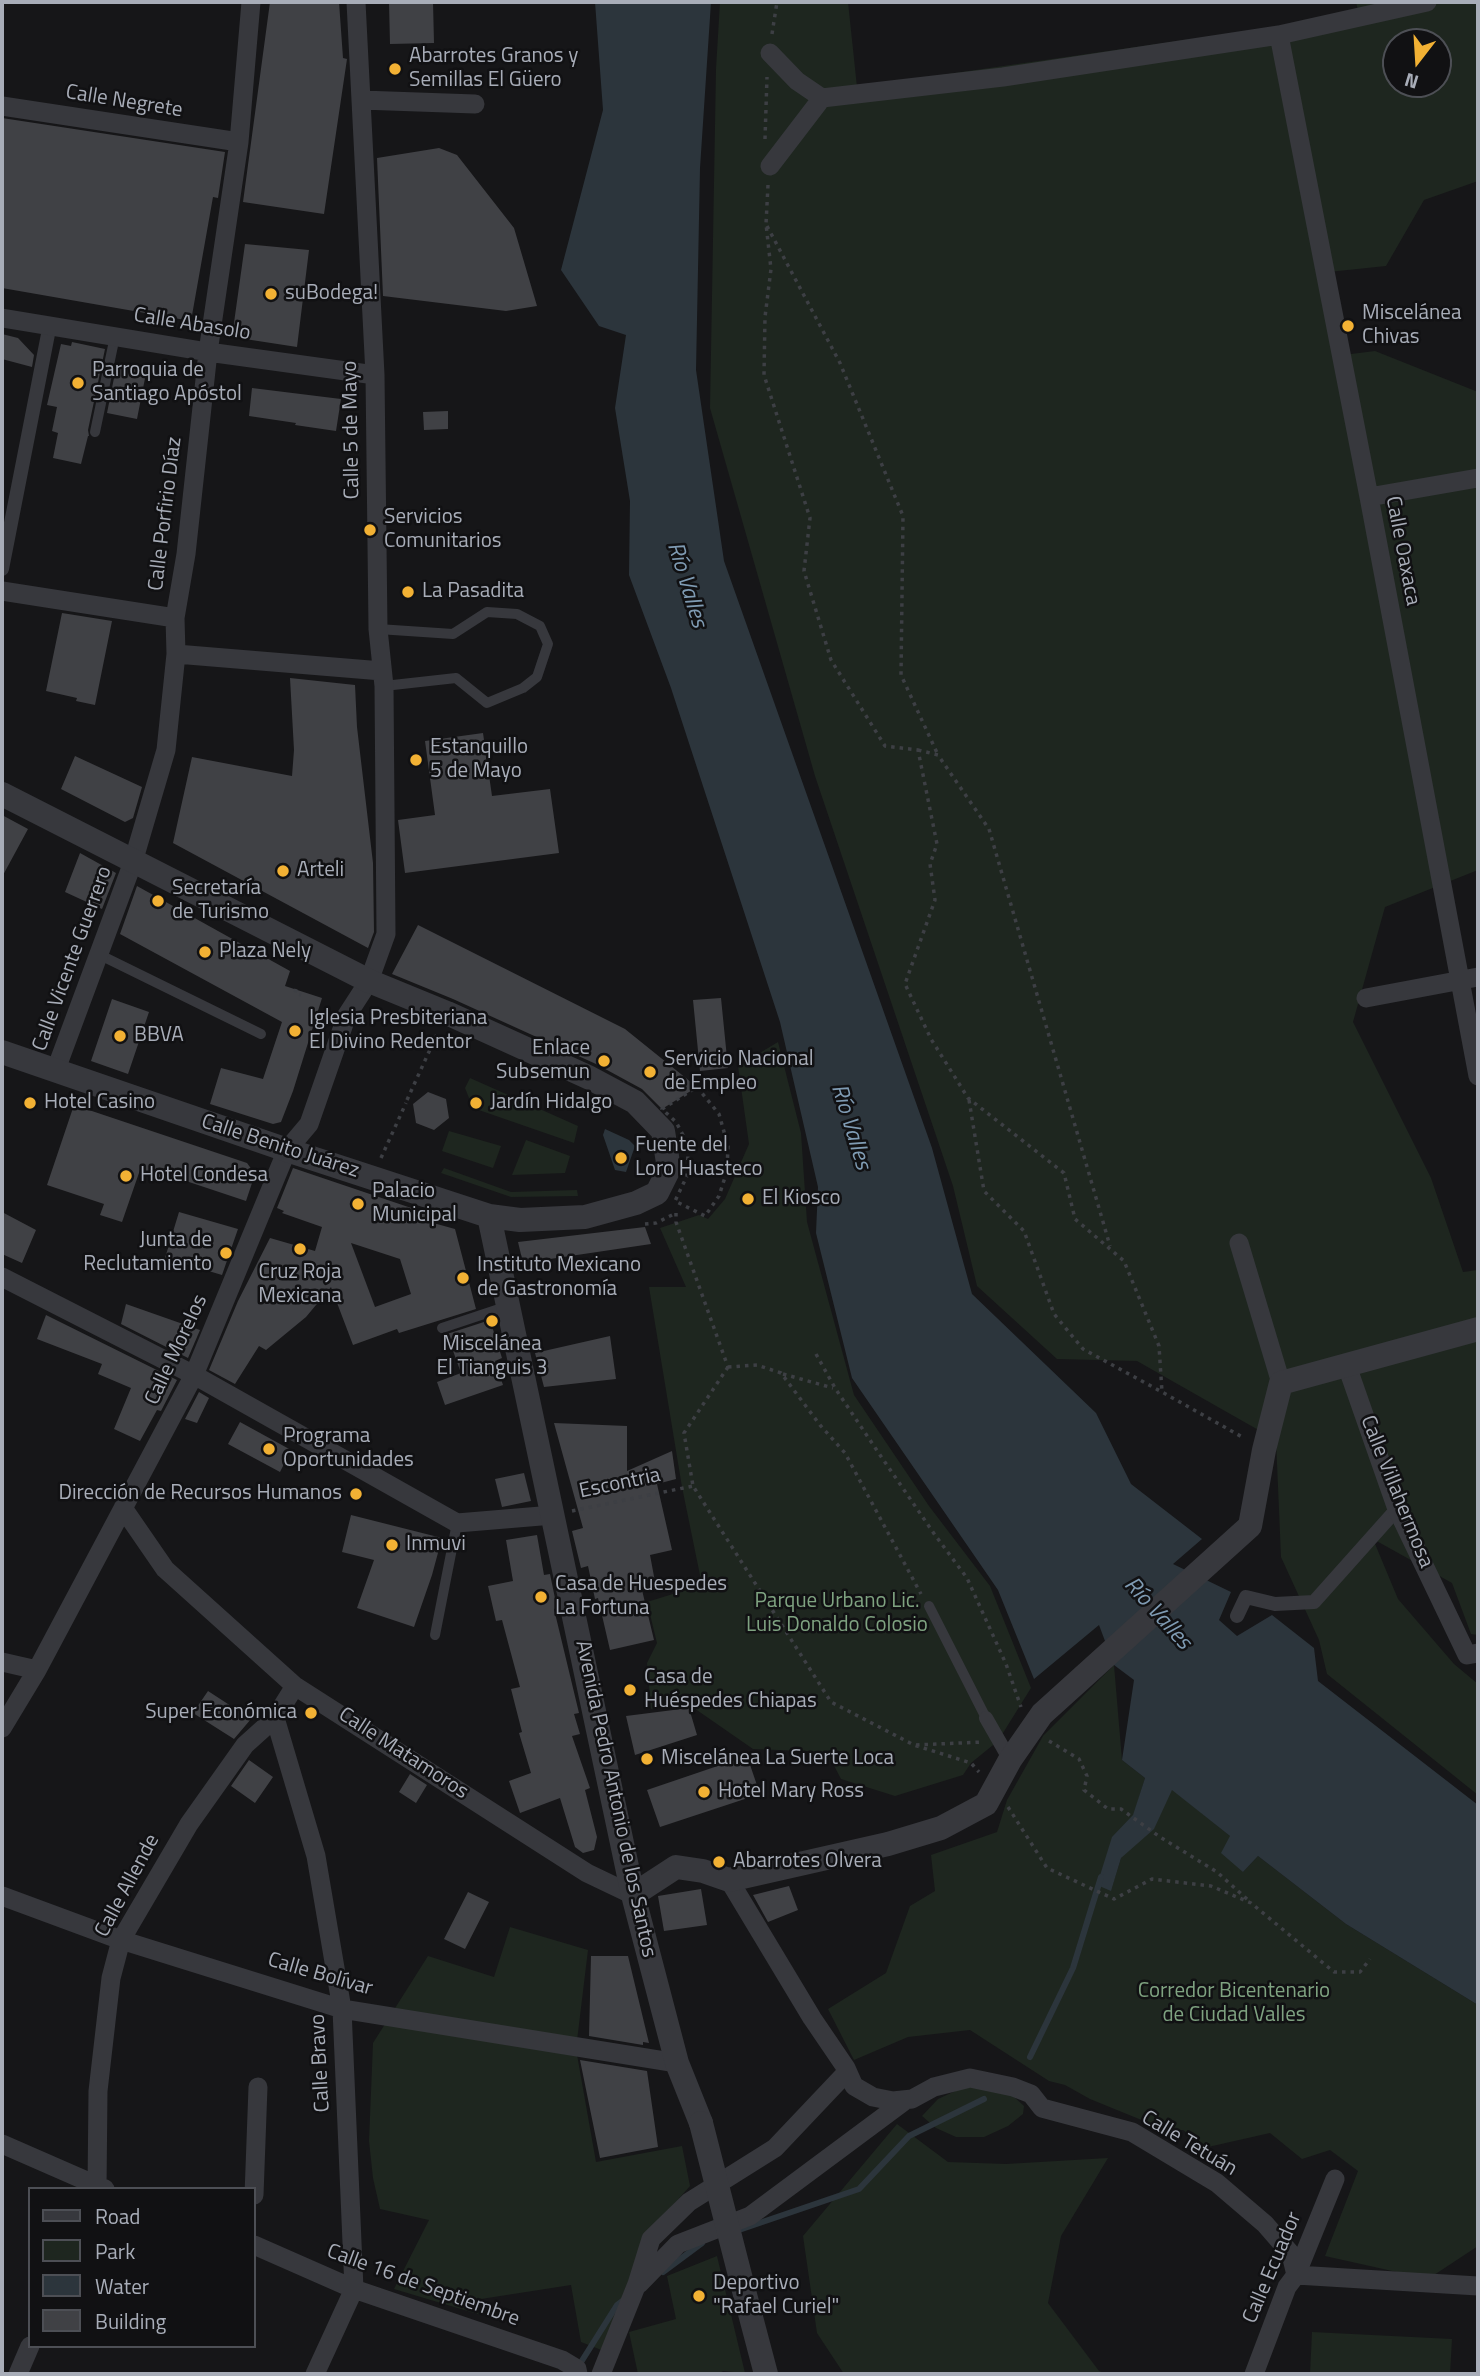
<!DOCTYPE html>
<html>
<head>
<meta charset="utf-8">
<style>
  body { margin:0 }
  #map { position:relative; width:1480px; height:2376px; overflow:hidden; background:#161618; font-family:"Titillium Web",sans-serif }
  canvas { display:block }
  .frame { position:absolute; inset:0; border:4px solid #a8adb8; pointer-events:none }
  .legend { position:absolute; left:28px; top:2187px; width:228px; height:161px; box-sizing:border-box; background:#111113; border:2px solid #4d4f55; margin:0; padding:9px 12px; list-style:none; font-size:21px; color:#a8adb8 }
  .legend li { display:flex; align-items:center; gap:14px; height:35px }
  .legend b { width:35px; border:2px solid #4d4f55 }
  .north { position:absolute; left:1382px; top:28px; width:70px; height:70px; box-sizing:border-box; background:#111113; border:2px solid #4d4f55; border-radius:50%; rotate:197deg; font-size:19px; font-weight:700; line-height:28px; text-align:center; color:#a8adb8 }
  .north::after { content:''; display:block; margin:auto; width:24px; height:32px; background:#f2b134; clip-path:polygon(50% 0,100% 100%,50% 72%,0 100%) }
</style>
</head>
<body>
<div id="map">
<canvas width="1480" height="2376"></canvas>
<div class="frame"></div>
<ul class="legend">
<li><b style="height:9px;background:#37383d"></b>Road</li>
<li><b style="height:19px;background:#1e261f"></b>Park</li>
<li><b style="height:19px;background:#2c353c"></b>Water</li>
<li><b style="height:19px;background:#404145"></b>Building</li>
</ul>
<div class="north">N</div>
</div>
<script>
const ctx = document.querySelector('canvas').getContext('2d');
ctx.lineJoin = 'round';
function fillPath(path, color) { ctx.fillStyle = color; ctx.fill(path, 'evenodd'); }
const poly = rows => new Path2D(rows.map(r => 'M' + r).join(''));
function strokePath(path, color, width, dash) { ctx.strokeStyle = color; ctx.lineWidth = width; ctx.lineCap = dash ? 'butt' : 'round'; ctx.setLineDash(dash || []); ctx.stroke(path); }
function label(font, color, halo, rows, align = 'center') {
  ctx.font = font + ' "Titillium Web",sans-serif'; ctx.lineWidth = 5; ctx.setLineDash([]); ctx.textBaseline = 'middle'; ctx.strokeStyle = halo; ctx.fillStyle = color; for (const [text, x, y, turn = 0] of rows) {
    ctx.save(); ctx.translate(x, y); ctx.rotate((+turn || 0) * Math.PI / 180); ctx.textAlign = isNaN(turn) ? turn : align; if (halo) ctx.strokeText(text, 0, 0); ctx.fillText(text, 0, 0); ctx.restore();
  }
}
const green = poly([
  [720,2,848,2,857,87,1359,15,1356,2,1478,2,1478,181,1424,200,1386,266,1319,273,1335,356,1375,351,1478,392,1478,870,1385,907,1353,1022,1431,1178,1463,1272,1478,1270,1478,1635,1471,1634,1452,1583,1373,1539,1398,1599,1454,1664,1478,1684,1478,1795,1327,1674,1319,1640,1281,1557,1276,1440,1137,1361,1057,1359,977,1286,953,1186,815,776,710,408,716,69],
  [1396,42,1438,42,1438,84,1396,84],
  [778,1042,801,1133,807,1222,854,1395,929,1506,990,1586,1031,1688,998,1741,971,1763,963,1775,895,1796,841,1779,827,1752,753,1749,691,1706,651,1709,647,1663,657,1643,647,1602,702,1585,682,1487,649,1287,686,1287,660,1228,699,1215,708,1219,725,1199,749,1144,738,1066],
  [470,1078,578,1126,574,1143,473,1108,465,1088],
  [449,1131,501,1146,493,1168,442,1151],
  [526,1140,570,1156,565,1173,512,1175],
  [444,1168,511,1192,577,1190,578,1196,511,1197,441,1173],
  [1114,1665,1122,1760,1145,1778,1111,1890,1121,1858,1172,1789,1230,1836,1243,1872,1258,1856,1346,1924,1478,2005,1478,2246,1428,2279,1325,2256,1358,2171,1330,2150,1302,2159,1270,2133,1208,2147,1183,2130,1166,2130,1090,2099,1065,2085,1049,2081,970,2030,908,2037,854,2060,828,2009,886,1973,910,1906,935,1891,931,1855,997,1832,1007,1800,1043,1736],
  [510,1927,588,1950,576,2049,596,2162,682,2146,690,2186,650,2231,604,2351,581,2342,571,2285,481,2299,481,2315,394,2289,429,2220,380,2209,373,2178,369,2141,373,2043,428,1956,494,1977],
  [985,2086,1012,2095,1024,2106,1023,2114,1008,2126,984,2137,956,2137,936,2128,922,2116,938,2099,964,2087],
  [897,2124,948,2162,1006,2164,1108,2158,1061,2236,1048,2303,1099,2371,1107,2374,844,2374,817,2333,803,2236],
  [717,2256,745,2373,723,2371,719,2374,638,2374,629,2332,676,2319,667,2276],
  [1312,2332,1452,2339,1450,2374,1310,2374]
]);
const water = poly([
  [595,2,711,2,700,168,696,370,724,561,932,1148,972,1294,1096,1413,1131,1484,1202,1539,1173,1564,1231,1592,1219,1620,1237,1636,1272,1615,1314,1648,1318,1681,1478,1805,1478,2005,1346,1924,1258,1856,1243,1872,1221,1853,1230,1836,1172,1790,1154,1829,1121,1858,1111,1891,1097,1885,1112,1837,1133,1815,1145,1778,1122,1760,1134,1680,1114,1665,1099,1625,1034,1679,998,1590,852,1378,816,1233,818,1187,780,1022,671,688,629,575,630,501,615,408,626,335,599,326,561,270,603,110],
  [605,1129,629,1140,635,1146,626,1172,615,1170,603,1135]
]);
const stream = poly([
  [1030,2057,1073,1968,1101,1877],
  [739,2230,859,2189,909,2136,984,2099],
  [663,2272,702,2243],
  [578,2367,617,2305,626,2298]
]);
const building = poly([
  [270,2,339,2,343,58,347,59,324,214,243,202],
  [389,2,433,2,434,43,390,44],
  [2,118,225,152,218,198,213,197,191,321,2,288],
  [439,148,457,155,514,228,537,306,506,311,383,296,377,158],
  [245,244,309,250,297,347,232,337],
  [2,334,18,338,34,355,32,367,2,359],
  [72,342,105,349,88,430,89,436,88,436,81,464,53,458,58,433,52,431,57,407,47,405,61,344,71,346],
  [117,363,147,368,137,419,107,413],
  [252,388,341,399,336,431,295,425,296,423,249,416],
  [448,411,448,429,424,430,423,412],
  [62,613,112,621,95,705,76,701,77,698,46,691],
  [290,678,355,685,357,727,373,863,374,932,368,948,173,843,192,757,292,776,294,750],
  [483,733,492,796,550,789,559,853,405,873,398,820,435,815,425,741],
  [75,756,142,787,133,818,125,822,61,789],
  [2,815,28,829,2,877],
  [80,853,116,873,102,909,65,892],
  [137,886,290,971,285,986,322,998,293,1091,281,1122,273,1124,210,1104,221,1068,263,1079,282,1022,120,934],
  [418,925,625,1029,697,1087,662,1109,642,1089,596,1064,453,999,392,974],
  [721,998,728,1068,700,1071,693,1000],
  [112,999,149,1012,128,1074,91,1061],
  [428,1092,446,1099,449,1118,434,1130,416,1123,413,1104],
  [74,1105,247,1163,255,1174,246,1201,174,1177,173,1182,140,1170,122,1222,100,1215,104,1204,47,1185],
  [293,1168,429,1214,426,1221,455,1229,476,1309,399,1333,397,1329,353,1345,331,1287,306,1317,266,1350,259,1346,235,1384,209,1370,238,1301,270,1238,315,1251,322,1227,282,1213,284,1211,277,1208],
  [351,1243,400,1259,411,1294,375,1307],
  [2,1212,36,1230,22,1263,2,1254],
  [179,1212,238,1229,222,1275,165,1258],
  [645,1227,651,1244,523,1263,518,1242],
  [126,1304,200,1330,188,1358,121,1324],
  [46,1315,177,1380,161,1411,157,1410,140,1441,114,1429,131,1388,98,1374,102,1364,37,1339],
  [490,1320,502,1358,495,1361,503,1385,445,1405,437,1382,461,1373,447,1334],
  [610,1336,616,1379,544,1387,535,1353],
  [199,1392,209,1398,197,1423,185,1419],
  [240,1422,291,1450,280,1472,228,1444],
  [554,1423,627,1426,627,1471,672,1451,676,1479,657,1484,672,1550,650,1555,656,1587,642,1590,654,1640,610,1650,598,1598,595,1599,588,1566,581,1568,572,1531,583,1528],
  [524,1473,531,1501,502,1507,495,1479],
  [351,1515,442,1538,432,1575,414,1627,357,1608,374,1560,342,1552],
  [537,1535,544,1575,550,1574,557,1608,554,1609,579,1713,574,1714,580,1734,572,1736,590,1788,585,1790,597,1837,594,1850,583,1853,575,1847,560,1798,520,1813,509,1781,531,1773,519,1733,522,1732,511,1689,520,1687,502,1620,496,1621,488,1586,513,1581,506,1540],
  [208,1691,251,1719,234,1739,193,1713],
  [689,1708,697,1735,635,1755,626,1716],
  [747,1756,760,1794,660,1827,647,1790],
  [249,1760,273,1777,255,1803,231,1786],
  [410,1774,427,1785,416,1803,399,1792],
  [789,1886,798,1910,768,1922,753,1895],
  [701,1889,707,1925,664,1931,658,1896],
  [468,1892,489,1902,465,1949,444,1939],
  [591,1956,628,1956,649,2043,643,2042,643,2045,589,2036],
  [580,2060,647,2071,658,2147,600,2158]
]);
const path = poly([
  [772,34,777,2],
  [765,139,767,77],
  [768,185,766,224,771,269,765,317,764,375,810,518,804,571,831,660,885,746,918,750,937,844,930,864,935,900,905,984,931,1039,968,1098,1064,1173,1075,1219,1124,1261,1159,1346,1162,1392,1244,1438],
  [767,226,840,363,903,516,901,675,938,755],
  [918,750,938,755,989,829,1110,1246],
  [296,989,295,993,301,995],
  [697,1087,719,1114,728,1146,727,1171,719,1196,705,1216,675,1201,687,1176,688,1154,683,1135,676,1122,662,1109,697,1087],
  [407,1100,438,1032],
  [969,1100,984,1191,1024,1231,1054,1314,1083,1349,1162,1392],
  [381,1158,406,1103],
  [676,1213,676,1222,728,1367],
  [645,1224,656,1223,676,1213],
  [816,1354,835,1388,880,1455,935,1535,967,1578,1006,1664,1021,1707],
  [728,1367,684,1433,693,1486,831,1702,914,1745,971,1763,979,1772],
  [728,1367,757,1365,781,1373,820,1425,845,1453,921,1594],
  [783,1374,833,1388],
  [572,1511,693,1486],
  [1049,1741,1079,1759,1087,1776,1084,1790,1108,1809,1121,1809,1160,1837,1217,1872,1248,1900],
  [916,1745,982,1742],
  [1008,1807,1047,1868,1114,1899,1152,1879,1211,1886,1251,1903,1334,1972,1360,1972,1370,1959]
]);
const service = poly([
  [95,432,115,336],
  [378,629,453,634,487,612,517,614,540,626,548,644,537,677,523,688,487,703,456,678,384,686],
  [98,954,261,1034],
  [442,1328,508,1306],
  [929,1606,986,1718],
  [435,1635,457,1523]
]);
const pedestrian = poly([
  [2,569,50,324],
  [1237,1616,1246,1597,1275,1604,1314,1602,1397,1509],
  [986,1718,1010,1760]
]);
const minor = poly([
  [1279,35,1369,497,1478,1076],
  [770,53,797,81,822,98],
  [361,100,475,104],
  [2,106,239,142],
  [770,166,822,98,1003,77,1279,35,1427,2],
  [2,318,208,352,375,375],
  [1369,497,1478,478],
  [2,591,175,618],
  [176,654,382,671],
  [1366,998,1478,977],
  [55,1072,133,862,166,750,176,654,175,618,186,554,208,352,239,142,251,2],
  [1239,1243,1281,1383],
  [2,1277,194,1375,457,1523,553,1515],
  [1347,1366,1397,1509,1467,1655,1478,1653],
  [123,1508,165,1569,295,1686,587,1873,633,1895],
  [2,1662,37,1670],
  [275,1718,316,1856,342,2009,354,2289,315,2374],
  [2,1728,37,1670,194,1375,287,1150,309,1124,347,1015,369,981,386,934,384,686,378,629,375,375,356,2],
  [729,1880,812,2018,846,2068,854,2086,873,2097,893,2101,912,2099,934,2087,970,2078,1013,2087,1031,2094,1042,2108,1132,2132,1217,2183,1265,2224,1291,2254,1296,2275,1478,2286],
  [2,1896,121,1940,342,2009,677,2063],
  [2,2144,105,2189],
  [97,2189,98,2091,111,1978,121,1940,189,1824,245,1745,275,1718,295,1686],
  [254,2195,258,2087],
  [254,2245,354,2289,562,2360,577,2369,578,2374],
  [639,2284,678,2244,750,2216,906,2100],
  [18,2374,30,2346],
  [601,2374,637,2284,651,2239,689,2202,775,2148,847,2072],
  [1254,2374,1287,2287,1296,2275,1335,2179]
]);
const tertiary = poly([
  [2,794,369,981,447,1013,590,1078,635,1102,663,1131,669,1169,657,1193,636,1203,585,1217,520,1220,489,1216,287,1150,2,1052],
  [489,1216,633,1895,677,2063,701,2123],
  [633,1895,676,1867,703,1871,729,1880,888,1844,941,1828,986,1804,1010,1760,1042,1714,1250,1526,1264,1450,1281,1383,1478,1329],
  [743,2287,766,2374]
]);
const pathBridge = poly([
  [663,1167,684,1175]
]);
const tertiaryBridge = poly([
  [701,2123,743,2287]
]);
const markers = [
  [395,69,7,"#f2b134"],
  [271,294,7,"#f2b134"],
  [1348,326,7,"#f2b134"],
  [78,383,7,"#f2b134"],
  [370,530,7,"#f2b134"],
  [408,592,7,"#f2b134"],
  [416,760,7,"#f2b134"],
  [283,871,7,"#f2b134"],
  [158,901,7,"#f2b134"],
  [205,952,7,"#f2b134"],
  [295,1031,7,"#f2b134"],
  [120,1036,7,"#f2b134"],
  [604,1061,7,"#f2b134"],
  [650,1072,7,"#f2b134"],
  [30,1103,7,"#f2b134"],
  [476,1103,7,"#f2b134"],
  [621,1158,7,"#f2b134"],
  [126,1176,7,"#f2b134"],
  [748,1199,7,"#f2b134"],
  [358,1204,7,"#f2b134"],
  [300,1249,7,"#f2b134"],
  [226,1253,7,"#f2b134"],
  [463,1278,7,"#f2b134"],
  [492,1321,7,"#f2b134"],
  [269,1449,7,"#f2b134"],
  [356,1494,7,"#f2b134"],
  [392,1545,7,"#f2b134"],
  [541,1597,7,"#f2b134"],
  [630,1690,7,"#f2b134"],
  [311,1713,7,"#f2b134"],
  [647,1759,7,"#f2b134"],
  [704,1792,7,"#f2b134"],
  [719,1862,7,"#f2b134"],
  [699,2296,7,"#f2b134"]
];
const poiNames = [
  ["Abarrotes Granos y",409,57],
  ["Semillas El Güero",409,81],
  ["suBodega!",285,294],
  ["Miscelánea",1362,314],
  ["Chivas",1362,338],
  ["Parroquia de",92,371],
  ["Santiago Apóstol",92,395],
  ["Servicios",384,518],
  ["Comunitarios",384,542],
  ["La Pasadita",422,592],
  ["Estanquillo",430,748],
  ["5 de Mayo",430,772],
  ["Arteli",297,871],
  ["Secretaría",172,889],
  ["de Turismo",172,913],
  ["Plaza Nely",219,952],
  ["Iglesia Presbiteriana",309,1019],
  ["El Divino Redentor",309,1043],
  ["BBVA",134,1036],
  ["Enlace",590,1049,"right"],
  ["Subsemun",590,1073,"right"],
  ["Servicio Nacional",664,1060],
  ["de Empleo",664,1084],
  ["Hotel Casino",44,1103],
  ["Jardín Hidalgo",490,1103],
  ["Fuente del",635,1146],
  ["Loro Huasteco",635,1170],
  ["Hotel Condesa",140,1176],
  ["Palacio",372,1192],
  ["Municipal",372,1216],
  ["El Kiosco",762,1199],
  ["Junta de",212,1241,"right"],
  ["Reclutamiento",212,1265,"right"],
  ["Instituto Mexicano",477,1266],
  ["de Gastronomía",477,1290],
  ["Cruz Roja",300,1273,"center"],
  ["Mexicana",300,1297,"center"],
  ["Miscelánea",492,1345,"center"],
  ["El Tianguis 3",492,1369,"center"],
  ["Programa",283,1437],
  ["Oportunidades",283,1461],
  ["Dirección de Recursos Humanos",342,1494,"right"],
  ["Inmuvi",406,1545],
  ["Casa de Huespedes",555,1585],
  ["La Fortuna",555,1609],
  ["Casa de",644,1678],
  ["Huéspedes Chiapas",644,1702],
  ["Super Económica",297,1713,"right"],
  ["Miscelánea La Suerte Loca",661,1759],
  ["Hotel Mary Ross",718,1792],
  ["Abarrotes Olvera",733,1862],
  ["Deportivo",713,2284],
  ["\"Rafael Curiel\"",713,2308]
];
const streetNames = [
  ["Calle Negrete",124,102,9],
  ["Calle Abasolo",192,325,9],
  ["Calle 5 de Mayo",352,430,-91],
  ["Calle Porfirio Díaz",166,514,-83],
  ["Calle Oaxaca",1402,551,79],
  ["Calle Vicente Guerrero",73,959,-70],
  ["Calle Benito Juárez",280,1147,18],
  ["Calle Morelos",177,1350,-65],
  ["Escontria",620,1484,-12],
  ["Calle Villahermosa",1396,1492,68],
  ["Calle Matamoros",403,1754,33],
  ["Avenida Pedro Antonio de los Santos",615,1799,78],
  ["Calle Allende",128,1886,-62],
  ["Calle Bolívar",320,1975,16],
  ["Calle Bravo",321,2063,-93],
  ["Calle Tetuán",1189,2144,31],
  ["Calle Ecuador",1273,2268,-67],
  ["Calle 16 de Septiembre",423,2286,20]
];
const parkNames = [
  ["Parque Urbano Lic.",837,1602],
  ["Luis Donaldo Colosio",837,1626],
  ["Corredor Bicentenario",1234,1992],
  ["de Ciudad Valles",1234,2016]
];
const waterNames = [
  ["Río Valles",686,585,73],
  ["Río Valles",850,1127,73],
  ["Río Valles",1157,1614,48]
];
fillPath(green, '#1e261f');
fillPath(water, '#2c353c');
strokePath(stream, '#2c353c', 6);
fillPath(building, '#404145');
strokePath(path, '#3d3f44', 3.5, [3.5, 5]);
strokePath(service, '#37383d', 10);
strokePath(pedestrian, '#37383d', 14);
strokePath(minor, '#37383d', 19);
strokePath(tertiary, '#37383d', 24);
strokePath(pathBridge, '#3d3f44', 3.5, [3.5, 5]);
strokePath(tertiaryBridge, '#37383d', 24);
for (const [x, y, r, color] of markers) { const dot = new Path2D(); dot.arc(x, y, r, 0, 2 * Math.PI); ctx.fillStyle = color; ctx.fill(dot); strokePath(dot, '#111113', 2.5); }
label('21px', '#a8adb8', '#111113', poiNames, 'left');
label('21px', '#a8adb8', '#111113', streetNames);
label('21px', '#7fa381', '#111113', parkNames);
label('italic 23px', '#7f9bb3', '#111113', waterNames);
</script>
</body>
</html>
